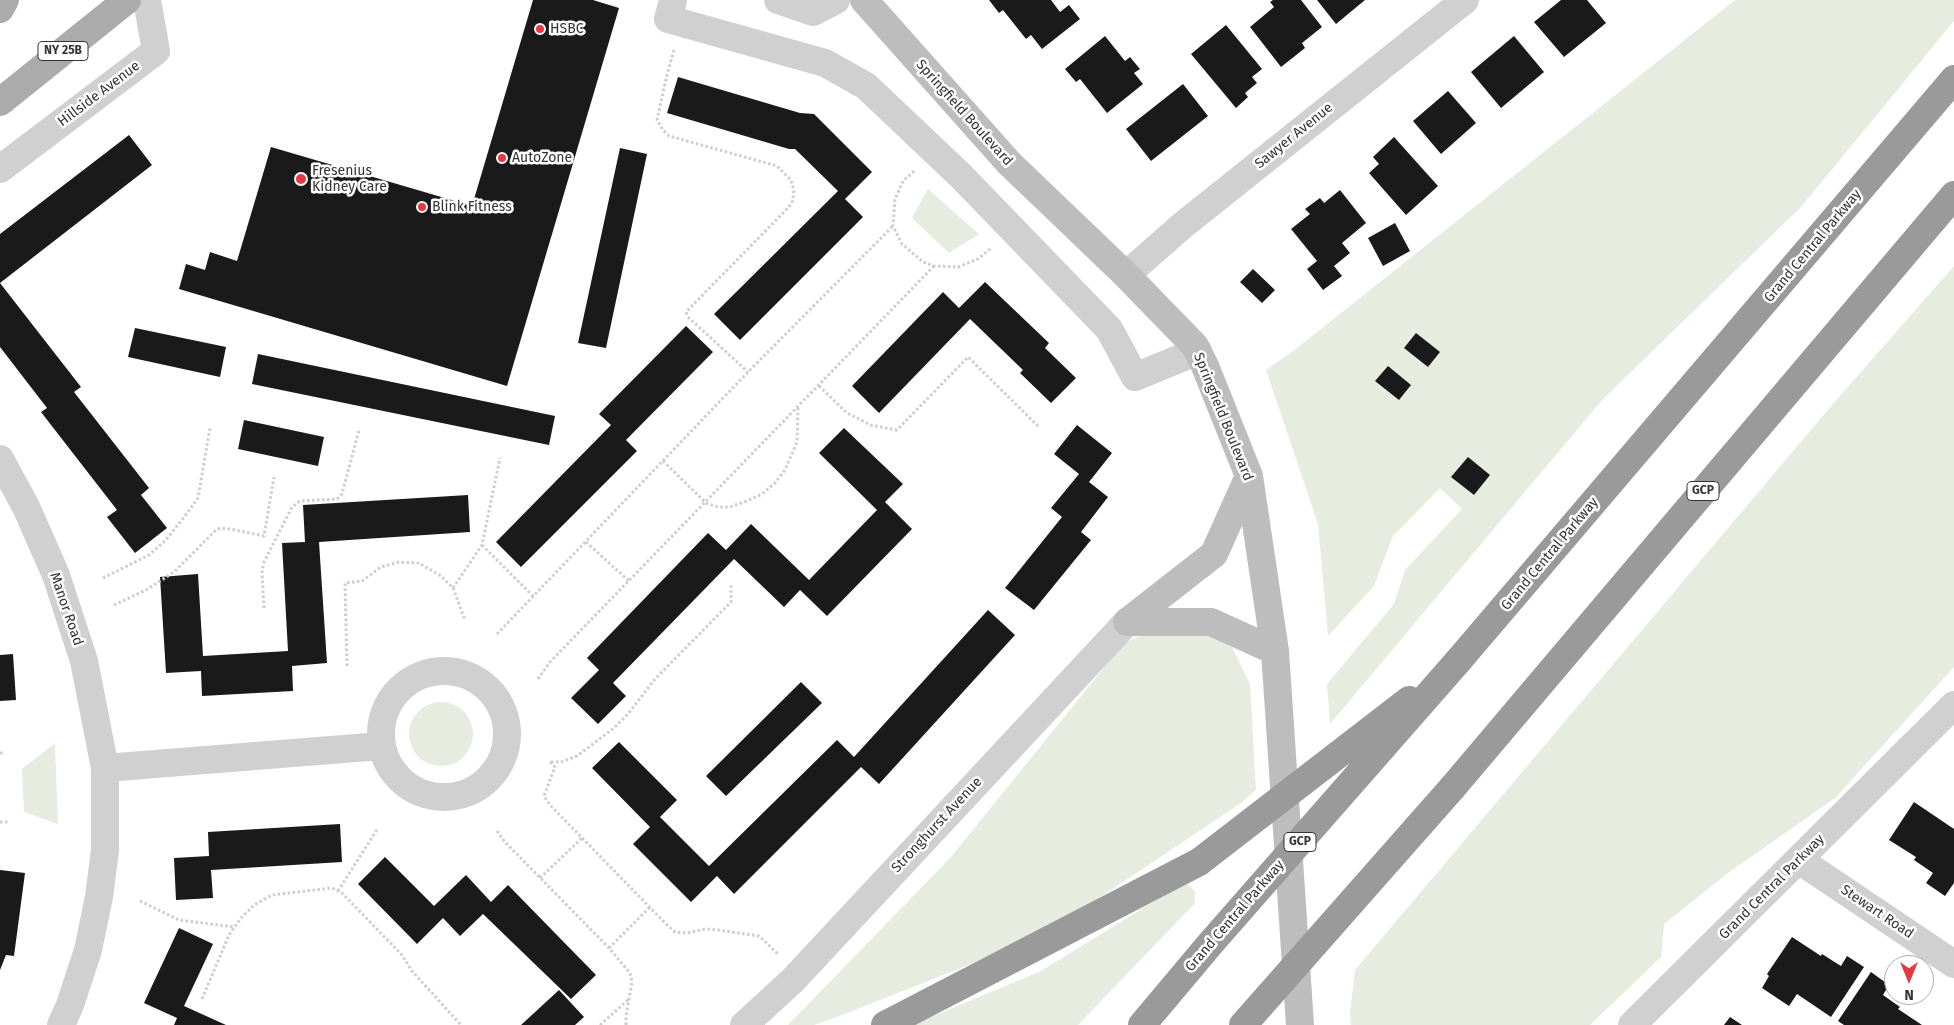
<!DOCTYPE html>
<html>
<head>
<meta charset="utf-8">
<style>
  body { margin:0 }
  #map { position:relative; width:1954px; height:1025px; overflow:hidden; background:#fff; font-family:"Fira Sans",sans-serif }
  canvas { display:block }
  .north { position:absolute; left:1884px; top:955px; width:50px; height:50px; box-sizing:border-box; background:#fff; border:1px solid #adadad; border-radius:50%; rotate:180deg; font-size:14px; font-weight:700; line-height:20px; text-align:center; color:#333 }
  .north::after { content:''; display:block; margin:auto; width:18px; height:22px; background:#e63946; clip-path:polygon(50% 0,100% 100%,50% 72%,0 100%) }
</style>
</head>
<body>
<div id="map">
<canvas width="1954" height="1025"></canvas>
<div class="north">N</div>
</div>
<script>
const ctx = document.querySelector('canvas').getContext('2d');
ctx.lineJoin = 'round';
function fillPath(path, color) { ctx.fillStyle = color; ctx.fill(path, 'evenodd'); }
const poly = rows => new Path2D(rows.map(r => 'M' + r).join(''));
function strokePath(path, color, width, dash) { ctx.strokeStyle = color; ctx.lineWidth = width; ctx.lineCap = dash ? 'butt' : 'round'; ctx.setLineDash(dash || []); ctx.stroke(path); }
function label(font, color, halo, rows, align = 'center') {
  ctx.font = font + ' "Fira Sans",sans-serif'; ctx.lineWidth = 5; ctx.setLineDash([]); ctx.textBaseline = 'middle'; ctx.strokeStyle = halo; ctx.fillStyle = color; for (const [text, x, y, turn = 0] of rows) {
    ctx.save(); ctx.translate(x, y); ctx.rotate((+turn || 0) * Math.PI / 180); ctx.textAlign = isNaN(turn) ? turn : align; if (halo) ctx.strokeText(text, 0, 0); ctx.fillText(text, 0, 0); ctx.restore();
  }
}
const green = poly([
  [1735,0,1954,0,1954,21,1801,207,1602,400,1330,724,1327,684,1394,604,1405,570,1462,509,1440,488,1393,536,1374,586,1328,636,1318,524,1266,370,1297,348],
  [928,189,979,234,949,253,912,218],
  [1954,266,1954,667,1835,798,1728,873,1664,924,1661,957,1590,1025,1351,1025,1350,1012,1355,970,1832,405],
  [1197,630,1232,647,1250,684,1256,790,1241,803,1081,910,971,964,842,1015,814,1025,788,1025,951,857,1124,643,1151,631],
  '409 734a32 32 0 1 1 64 0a32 32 0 1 1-64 0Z',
  [55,743,58,824,24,812,22,769],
  [1188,884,1195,892,1195,903,1078,1025,912,1025,1041,971,1174,889]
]);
const building = poly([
  [533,0,593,0,619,8,507,386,179,289,186,264,205,270,210,252,237,261,271,147,472,206],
  [989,0,1051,0,1060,12,1069,5,1080,19,1042,49,1031,35,1026,39,1003,10,999,13],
  [1273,0,1301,0,1322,27,1302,43,1305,48,1281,67,1250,27,1274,7,1270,2],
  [1317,0,1365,0,1336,24],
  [1561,0,1587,0,1606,23,1564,57,1534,22],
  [1226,25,1262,69,1252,77,1257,83,1245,93,1248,97,1236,108,1191,54],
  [1105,36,1125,61,1130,57,1140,69,1134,73,1143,84,1107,113,1080,79,1076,82,1065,69],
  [1514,36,1544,72,1501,108,1471,72],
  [678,77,800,113,814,114,872,172,845,199,863,217,740,340,714,314,838,191,795,149,789,149,667,113],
  [1183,84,1208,116,1151,161,1126,129],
  [1448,91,1476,123,1441,154,1413,121],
  [129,135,152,165,0,283,81,387,74,392,149,488,141,495,167,528,135,553,107,517,117,510,41,412,47,408,0,347,0,234],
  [1394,137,1438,186,1406,215,1369,173,1379,164,1373,157],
  [620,148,647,154,606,348,578,343],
  [1340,190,1366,223,1342,243,1350,253,1334,266,1342,276,1323,290,1307,269,1317,261,1291,229,1310,214,1305,209,1320,198,1324,203],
  [1395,223,1410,251,1383,266,1368,238],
  [1253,269,1275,290,1262,303,1240,282],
  [985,282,1049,343,1045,348,1076,378,1051,403,1020,373,1023,370,970,319,879,413,852,386,943,292,959,308],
  [686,326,713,352,626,440,637,451,521,567,496,542,611,425,599,414],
  [135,328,226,347,220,377,128,357],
  [1416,333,1440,352,1428,367,1404,348],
  [258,354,555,416,549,445,252,384],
  [1388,366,1411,385,1399,400,1375,381],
  [244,420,324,437,318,466,238,449],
  [1077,425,1112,453,1089,482,1108,497,1081,532,1091,540,1034,610,1005,588,1062,517,1051,508,1079,474,1054,454],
  [844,428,903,484,885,502,912,529,827,616,800,590,784,607,734,559,613,683,626,696,598,724,571,698,599,670,587,658,708,533,726,550,751,524,809,580,877,510,819,453],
  [1468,457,1490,475,1474,495,1451,477],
  [468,495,470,532,319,542,327,663,292,666,293,691,202,696,201,671,166,673,160,577,198,574,203,656,288,651,282,543,305,542,303,505],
  [988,610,1015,635,879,784,861,767,734,894,717,876,691,902,633,844,650,827,592,768,619,742,677,800,660,817,709,866,837,740,854,757],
  [13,654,16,700,0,701,0,655],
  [801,682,822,703,726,796,706,776],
  [1914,802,1954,829,1954,883,1945,896,1926,883,1933,873,1914,860,1916,857,1889,840],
  [340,824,342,862,211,870,213,898,176,900,174,858,209,856,208,832],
  [385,857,434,906,466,875,491,902,508,885,596,975,571,999,483,914,460,936,443,918,417,944,358,884],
  [0,870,25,873,14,956,6,955,0,970],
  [179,928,213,944,184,1006,226,1025,174,1025,177,1018,144,1003],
  [1792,937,1821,956,1822,954,1841,966,1847,956,1864,967,1831,1017,1797,994,1789,1006,1762,988,1769,976,1767,974],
  [1871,972,1889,985,1883,995,1900,1007,1898,1009,1922,1025,1844,1025,1838,1021],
  [559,990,584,1017,575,1025,521,1025],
  [1730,1017,1742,1025,1724,1025]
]);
const path = poly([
  [674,50,666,79,657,120,663,130,669,136,777,166,791,180,794,191,792,203,785,211,686,312,688,317,748,372],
  [914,171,903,181,895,199,893,226,902,244,923,262,934,266,958,267,978,259,991,248],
  [819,386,847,413,871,425,897,430,968,357,1039,427],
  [663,461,706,503,718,507,730,507,747,501,762,494,775,483,785,470,797,442,798,408],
  [586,542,629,581],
  [482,545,533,596],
  [103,578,149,555,165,541,185,516,198,498,210,428],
  [453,588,482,545,500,458],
  [114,605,146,590,174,572,216,530,221,528,230,529,264,536,274,477],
  [264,608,262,572,264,562,292,507,300,501,337,499,342,494,359,430],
  [497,634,748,372,893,226],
  [347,666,345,583,362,581,381,567,399,562,419,563,441,576,453,588,465,620],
  [538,679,550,662,934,266],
  [0,753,3,753],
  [550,762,555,767,544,796,550,805,668,926,675,932,687,933,706,929,718,930,759,936,778,954],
  [551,762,561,762,577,756,614,728,628,714,655,679,731,602,731,585],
  [0,822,8,822],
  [497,831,504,841,609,948,630,973,632,982,626,1016,626,1025],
  [540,878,582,838],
  [338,891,378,828],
  [140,901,179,920,234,927],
  [609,948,650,907],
  [202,999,229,935,241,918,254,905,272,895,332,888,342,893,401,954,412,971,461,1025],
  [600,1025,629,999]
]);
const minor = poly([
  [673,0,668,19,825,63,866,86,961,176,1109,329,1135,377,1198,351],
  [0,169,156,51,147,0],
  [1126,275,1183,225,1465,0],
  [0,459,26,507,56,575,84,661,105,768,105,850,99,897,88,950,70,1005,61,1025],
  '381 734a63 63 0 1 1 126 0a63 63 0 1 1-126 0Z',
  [105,768,381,746],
  [1799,860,1954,964],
  [744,1025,793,980,1127,622],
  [1632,1025,1954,705]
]);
const tertiary = poly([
  [778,0,813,12,836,0]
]);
const secondary = poly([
  [864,0,1009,163,1126,275,1195,346,1205,366,1249,476,1275,651,1300,1025],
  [1127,622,1214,554,1249,476],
  [1127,622,1211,622,1275,651]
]);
const primary = poly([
  [0,9,5,0],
  [0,102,127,0]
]);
const motorway = poly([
  [1459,660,1954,79],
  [1453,787,1954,195],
  [885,1025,1199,862]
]);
const motorwayBridge = poly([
  [1199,862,1409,700],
  [1142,1025,1210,944,1459,660],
  [1243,1025,1453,787]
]);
const markers = [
  [540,29,5,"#e63946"],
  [502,158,5,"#e63946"],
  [301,179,6,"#e63946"],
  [422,207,5,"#e63946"]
];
const shields = [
  [63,51,50],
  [1703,491,32],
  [1300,842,32]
];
const shieldNames = [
  ["NY 25B",63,51],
  ["GCP",1703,491],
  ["GCP",1300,842]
];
const poiNames = [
  ["HSBC",550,29],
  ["AutoZone",512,158],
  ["Fresenius",312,171],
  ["Kidney Care",312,187],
  ["Blink Fitness",432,207]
];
const streetNames = [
  ["Hillside Avenue",99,94,-37],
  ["Springfield Boulevard",964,113,48],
  ["Sawyer Avenue",1294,136,-39],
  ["Grand Central Parkway",1813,246,-50],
  ["Springfield Boulevard",1223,417,68],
  ["Grand Central Parkway",1550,554,-50],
  ["Manor Road",66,609,71],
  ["Stronghurst Avenue",937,825,-47],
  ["Grand Central Parkway",1772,887,-45],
  ["Stewart Road",1877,912,34],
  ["Grand Central Parkway",1235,916,-49]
];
fillPath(green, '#e6ecdf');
fillPath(building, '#1a1a1a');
strokePath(path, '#cdcdcd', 3, [2.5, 2.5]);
strokePath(minor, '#d0d0d0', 28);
strokePath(tertiary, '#d0d0d0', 28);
strokePath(secondary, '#bdbdbd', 28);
strokePath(primary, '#ababab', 28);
strokePath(motorway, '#9a9a9a', 28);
strokePath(motorwayBridge, '#9a9a9a', 28);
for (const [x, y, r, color] of markers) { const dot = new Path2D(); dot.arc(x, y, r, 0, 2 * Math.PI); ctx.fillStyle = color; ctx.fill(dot); strokePath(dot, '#fff', 2); }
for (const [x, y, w] of shields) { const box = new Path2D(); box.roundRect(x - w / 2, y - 9.5, w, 19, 4); ctx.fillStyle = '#fff'; ctx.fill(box); strokePath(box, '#333', 1); }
label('bold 12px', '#333', null, shieldNames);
label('14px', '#333', '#fff', poiNames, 'left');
label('14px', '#333', '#fff', streetNames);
</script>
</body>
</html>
